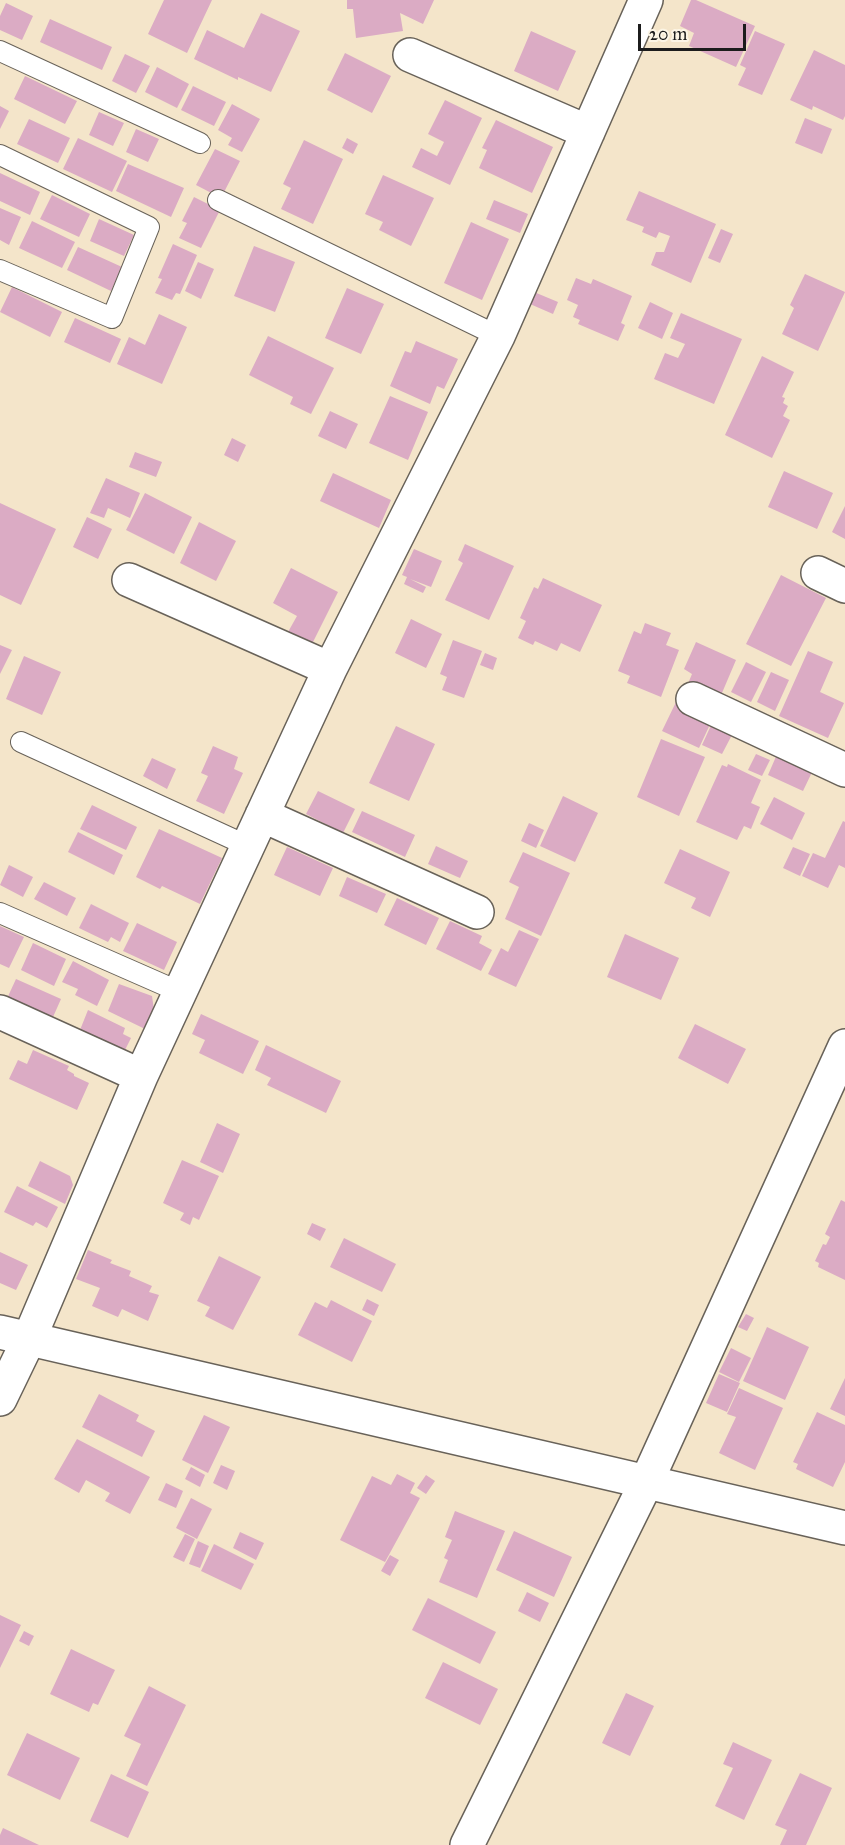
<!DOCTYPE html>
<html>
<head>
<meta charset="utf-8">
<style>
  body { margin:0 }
  #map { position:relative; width:845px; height:1845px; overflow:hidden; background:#f4e5ca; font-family:"IM FELL Great Primer",serif }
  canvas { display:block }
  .scale { position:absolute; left:638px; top:24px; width:108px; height:27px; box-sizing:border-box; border:3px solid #1c1c1c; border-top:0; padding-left:8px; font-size:18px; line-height:21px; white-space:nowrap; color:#1c1c1c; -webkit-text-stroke:4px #fcf5e5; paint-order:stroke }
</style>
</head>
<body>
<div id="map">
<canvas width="845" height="1845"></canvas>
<div class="scale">20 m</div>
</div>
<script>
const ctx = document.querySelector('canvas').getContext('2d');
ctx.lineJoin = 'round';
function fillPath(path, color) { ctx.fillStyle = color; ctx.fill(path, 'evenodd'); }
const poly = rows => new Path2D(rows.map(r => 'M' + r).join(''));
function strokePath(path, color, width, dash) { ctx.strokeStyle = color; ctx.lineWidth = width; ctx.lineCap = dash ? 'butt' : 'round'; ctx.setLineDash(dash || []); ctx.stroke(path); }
const building = poly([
  [164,0,212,0,187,53,148,34],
  [347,0,434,0,423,24,400,13,403,31,356,38,353,9,347,9],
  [691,0,696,0,755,26,736,67,689,46,694,33,680,26],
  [6,3,33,16,22,40,0,30,0,16],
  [261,13,300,31,271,92,238,77,238,80,194,59,207,30,244,48],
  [50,19,112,47,102,70,40,42],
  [531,31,576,51,558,91,514,71],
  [755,31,785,44,762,95,738,85,746,68,740,65],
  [814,50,845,65,845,116,843,120,813,106,812,110,790,100],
  [345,53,391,76,372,113,327,90],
  [125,54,150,66,136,93,112,81],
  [157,67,189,84,177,108,145,92],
  [25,76,77,101,65,124,14,99],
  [193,86,226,102,214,126,181,110],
  [445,100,482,118,450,185,412,167,421,148,437,156,444,142,428,134],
  [232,104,260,119,242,152,228,145,232,138,218,130],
  [0,106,9,111,0,129],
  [99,112,124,123,113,146,89,135],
  [805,118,832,129,822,154,795,143],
  [29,119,70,138,58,163,17,144],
  [496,120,553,147,532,193,479,168,487,150,482,148],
  [136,129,159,139,148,162,126,152],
  [78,138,127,161,112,192,63,169],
  [347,138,358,144,353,154,342,148],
  [304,140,343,159,313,224,281,209,291,188,283,184],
  [215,149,240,161,221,198,196,185],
  [128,164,184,188,171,217,116,191],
  [0,173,40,192,30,215,0,201],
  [383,175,434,198,411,246,379,230,383,222,365,214],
  [639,191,716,224,691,283,651,265,656,252,664,252,670,236,659,232,656,238,642,232,644,227,626,220],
  [52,195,90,214,79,237,40,219],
  [194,197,220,210,201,248,179,238,187,223,182,221],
  [494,200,528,214,520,233,486,219],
  [0,208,21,217,9,245,0,240],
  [99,219,134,235,124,256,90,241],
  [32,221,75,242,62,268,19,248],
  [471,222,509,239,482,300,444,283],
  [721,229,733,234,720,263,708,258],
  [173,244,197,255,180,294,176,293,172,300,155,293,162,279,158,278],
  [254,246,295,262,275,312,234,296],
  [78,247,122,267,111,291,67,270],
  [198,262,214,269,201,299,185,291],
  [805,274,845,292,818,351,782,334,794,308,790,305],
  [576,278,591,284,593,279,632,296,621,323,625,325,618,341,578,324,580,320,573,317,578,305,567,300],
  [12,287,62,312,50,337,0,312],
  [347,288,384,304,361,354,325,338],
  [534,292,558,302,553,314,530,304],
  [650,302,673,313,662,339,638,328],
  [681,313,742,339,714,404,654,379,665,353,678,358,685,344,670,338],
  [159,314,187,327,162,384,117,364,129,337,145,345],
  [75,318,121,339,110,363,64,342],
  [268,336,334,368,311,414,290,404,293,397,249,375],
  [416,341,458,359,444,389,437,386,430,404,390,386,405,351,411,353],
  [762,356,794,372,782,397,785,398,783,403,788,406,783,416,790,420,772,458,725,435],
  [390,396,428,412,408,460,369,443],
  [330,411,358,424,346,449,318,436],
  [232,438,246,445,238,462,224,455],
  [135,452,162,462,156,477,129,467],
  [784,471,833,493,817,529,768,507],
  [333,473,391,500,379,528,320,501],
  [106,478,140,493,130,518,108,508,104,518,90,513],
  [145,493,192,517,174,554,126,530],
  [0,503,56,529,21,605,0,595],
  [845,506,845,539,832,532],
  [87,517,112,529,98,559,73,547],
  [199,522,236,541,216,581,180,563],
  [465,544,514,566,489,620,445,600,463,563,458,560],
  [414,549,442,561,431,587,410,579,426,587,423,593,404,584,407,577,402,575],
  [291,568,338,592,312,644,288,632,297,616,273,603],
  [781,575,826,598,791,666,746,644],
  [543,578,602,605,580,652,561,643,557,651,535,641,533,645,518,638,526,621,520,618,534,587,538,589],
  [411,619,442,634,426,668,395,653],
  [645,623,671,633,666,645,679,650,661,697,627,683,630,676,618,671,634,631,641,634],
  [453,640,482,651,464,698,442,690,447,677,440,674],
  [696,642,736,660,719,700,687,686,692,674,684,669],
  [0,645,12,650,0,674],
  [808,651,833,662,820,692,844,703,828,738,779,716],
  [485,653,497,658,493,670,480,665],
  [24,656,61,672,42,715,6,699],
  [746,662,766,672,751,702,731,692],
  [771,672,789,680,775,711,757,702],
  [677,700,713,718,699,748,662,731],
  [713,721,734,731,722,754,702,745],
  [396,726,435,744,409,801,369,783],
  [661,739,705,757,679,816,637,797],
  [213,746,238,757,234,769,243,773,224,814,196,801,208,776,201,773],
  [778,752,814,768,803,791,768,775],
  [756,754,770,760,762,776,748,770],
  [152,758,176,769,167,789,143,776],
  [728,764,761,780,751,803,760,807,751,829,744,826,737,840,696,822,722,765,727,767],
  [318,791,355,809,343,833,306,814],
  [563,796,598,813,575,862,540,846],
  [774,797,805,813,792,840,760,824],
  [92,805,137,827,126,850,80,829],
  [362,811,415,835,405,857,352,832],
  [843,821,845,822,845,868,839,865,828,888,802,876,813,853,825,858],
  [529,823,544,830,536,848,521,841],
  [159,829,222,858,200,904,162,886,160,889,136,877],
  [78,832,123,855,114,875,68,852],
  [436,846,468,861,460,878,428,864],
  [287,847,333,868,320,896,274,875],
  [793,847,810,854,800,876,783,868],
  [680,849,730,872,710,917,691,908,696,898,664,883],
  [523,852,570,873,541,936,505,919,519,887,509,882],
  [9,865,33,877,23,897,0,885],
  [347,877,386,894,377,913,339,896],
  [44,882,76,898,67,916,34,899],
  [397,898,439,918,426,945,384,925],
  [91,904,129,923,120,942,111,937,108,942,79,928],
  [450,921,482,936,479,943,492,950,481,971,436,949],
  [137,923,177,942,164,970,123,951],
  [0,926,24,937,9,968,0,964],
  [519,930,539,939,516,987,488,974,501,948,508,952],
  [625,934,679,958,661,1000,607,977],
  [33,943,66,959,54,986,21,970],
  [73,961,109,980,97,1006,75,995,78,989,62,982],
  [16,979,61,999,49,1026,4,1005],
  [119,984,152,996,154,1010,145,1029,108,1011],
  [88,1010,125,1028,123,1034,131,1038,120,1060,76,1040],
  [201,1014,259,1041,243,1074,199,1053,205,1040,192,1034],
  [695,1024,746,1049,728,1084,678,1058],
  [266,1045,341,1081,326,1113,267,1085,271,1078,255,1070],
  [33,1050,69,1066,67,1070,74,1074,74,1076,89,1083,77,1110,9,1079,18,1060,27,1064],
  [217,1123,240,1134,223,1173,200,1162],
  [182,1160,219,1176,199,1220,193,1217,190,1225,180,1220,184,1213,163,1203],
  [40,1161,70,1176,73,1185,65,1204,28,1186],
  [17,1186,58,1207,47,1228,36,1222,33,1226,4,1212],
  [841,1200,845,1202,845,1280,818,1267,819,1263,815,1261,823,1244,826,1245,830,1237,825,1234],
  [312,1223,326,1229,320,1241,307,1234],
  [344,1238,396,1264,382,1292,330,1267],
  [88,1250,112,1260,110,1263,131,1271,129,1276,152,1286,149,1292,159,1295,148,1321,122,1309,118,1317,92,1306,100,1288,76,1279],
  [0,1252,28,1265,16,1290,0,1283],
  [219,1256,261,1277,233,1330,205,1316,210,1307,197,1301],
  [367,1299,379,1305,374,1316,362,1310],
  [331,1300,372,1321,352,1362,298,1335,315,1302,327,1308],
  [746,1314,754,1318,747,1331,738,1327],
  [767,1327,809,1347,785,1400,743,1381],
  [731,1348,751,1358,739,1382,719,1372],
  [719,1374,740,1383,727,1412,706,1403],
  [845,1378,845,1416,830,1409],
  [739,1388,783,1408,755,1470,719,1453,736,1417,727,1414],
  [99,1394,139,1415,136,1421,155,1431,142,1457,82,1427],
  [817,1412,845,1425,845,1462,833,1487,796,1469,798,1464,793,1462],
  [204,1415,230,1427,208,1473,182,1460],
  [77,1439,150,1477,130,1514,105,1501,110,1493,86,1480,79,1493,54,1479],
  [221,1465,235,1471,227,1490,213,1483],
  [191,1467,205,1475,200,1487,185,1479],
  [397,1474,415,1483,410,1493,420,1498,385,1562,340,1540,372,1476,391,1485],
  [426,1475,435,1481,426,1494,417,1488],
  [166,1483,183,1491,176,1508,158,1500],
  [191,1498,212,1509,197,1539,176,1528],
  [455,1511,505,1531,477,1598,439,1582,448,1560,444,1558,452,1540,445,1537],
  [514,1531,572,1557,554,1597,496,1570],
  [240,1532,264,1543,256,1560,233,1548],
  [185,1534,195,1539,184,1562,173,1557],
  [198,1541,209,1546,200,1568,189,1564],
  [214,1544,254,1564,241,1590,201,1571],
  [390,1555,399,1560,390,1576,381,1571],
  [527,1592,549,1603,540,1622,518,1611],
  [428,1598,496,1632,480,1664,412,1630],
  [0,1615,21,1625,0,1668],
  [24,1631,34,1636,29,1646,19,1641],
  [71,1649,115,1670,98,1705,93,1703,89,1712,50,1694],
  [443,1662,498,1689,480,1725,425,1698],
  [149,1686,186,1705,147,1786,126,1776,141,1744,124,1736],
  [626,1693,654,1706,630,1756,602,1743],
  [27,1733,80,1758,60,1800,7,1775],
  [733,1742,772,1760,744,1820,715,1806,733,1768,723,1764],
  [800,1773,832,1788,806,1845,780,1845,787,1830,775,1825],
  [111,1774,149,1792,128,1838,90,1821],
  [3,1828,39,1845,0,1845,0,1835]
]);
const lane = poly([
  [0,51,200,143],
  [0,155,149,227,112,318,0,270],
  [218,200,498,336],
  [21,742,248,846],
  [0,913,180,992]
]);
const street = poly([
  [410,55,588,132],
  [818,573,845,586],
  [129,580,330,669],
  [693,699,845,770],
  [262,815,477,912],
  [0,1012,141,1076],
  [0,1399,29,1339,141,1076,330,669,498,336,646,0],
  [467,1845,646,1483,845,1046]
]);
const secondary = poly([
  [0,1332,845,1528]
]);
fillPath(building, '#dbabc4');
strokePath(lane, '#686259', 22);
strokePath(street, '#686259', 36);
strokePath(secondary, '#686259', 36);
strokePath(lane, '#fff', 20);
strokePath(street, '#fff', 33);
strokePath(secondary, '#fff', 33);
</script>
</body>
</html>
